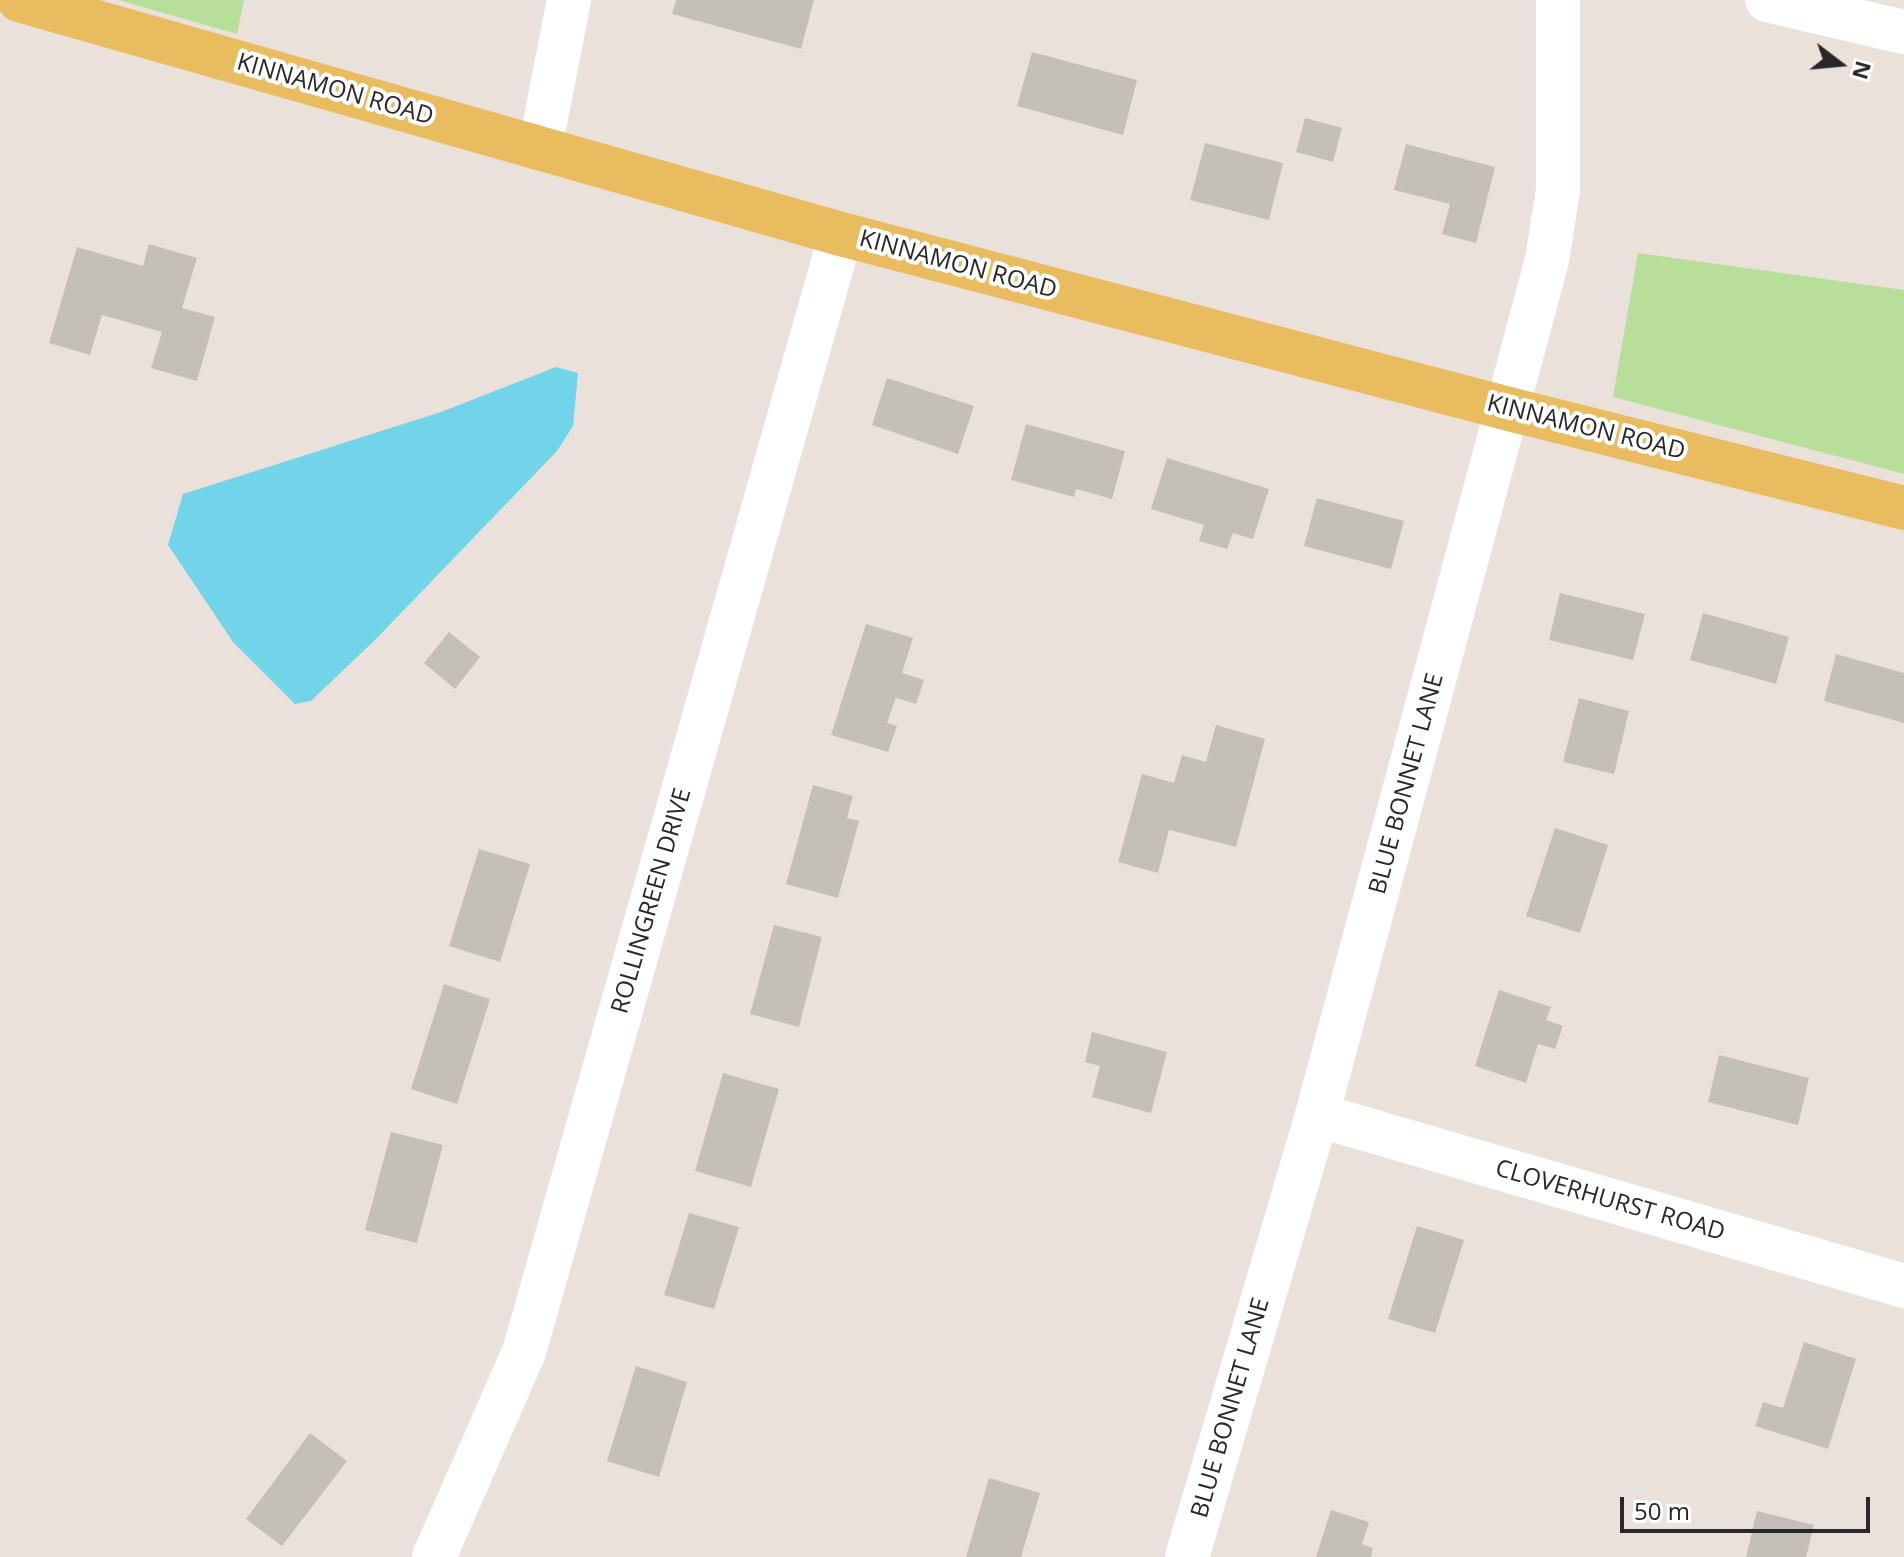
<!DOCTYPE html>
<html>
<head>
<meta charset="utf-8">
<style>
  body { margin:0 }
  #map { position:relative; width:1904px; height:1557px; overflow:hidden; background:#eae2da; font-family:"Open Sans",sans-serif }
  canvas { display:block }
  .north { position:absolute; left:1800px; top:24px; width:80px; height:80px; -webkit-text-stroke:6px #fff; paint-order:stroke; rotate:106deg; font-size:22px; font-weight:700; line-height:32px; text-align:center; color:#282828 }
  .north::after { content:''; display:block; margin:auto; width:28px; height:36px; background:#282828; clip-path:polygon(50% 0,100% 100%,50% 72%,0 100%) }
  .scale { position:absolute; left:1620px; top:1497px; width:250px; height:36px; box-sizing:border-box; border:4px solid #282828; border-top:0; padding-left:10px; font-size:24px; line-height:28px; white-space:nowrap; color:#282828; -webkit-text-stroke:6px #fff; paint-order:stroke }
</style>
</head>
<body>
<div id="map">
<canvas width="1904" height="1557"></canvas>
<div class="north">N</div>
<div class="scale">50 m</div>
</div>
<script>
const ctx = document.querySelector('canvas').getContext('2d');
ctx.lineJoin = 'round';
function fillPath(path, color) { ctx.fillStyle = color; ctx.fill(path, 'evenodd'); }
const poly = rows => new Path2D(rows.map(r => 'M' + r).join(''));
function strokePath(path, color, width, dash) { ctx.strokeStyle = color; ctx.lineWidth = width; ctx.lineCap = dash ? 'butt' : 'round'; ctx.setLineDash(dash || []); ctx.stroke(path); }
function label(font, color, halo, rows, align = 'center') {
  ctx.font = font + ' "Open Sans",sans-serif'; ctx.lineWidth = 8; ctx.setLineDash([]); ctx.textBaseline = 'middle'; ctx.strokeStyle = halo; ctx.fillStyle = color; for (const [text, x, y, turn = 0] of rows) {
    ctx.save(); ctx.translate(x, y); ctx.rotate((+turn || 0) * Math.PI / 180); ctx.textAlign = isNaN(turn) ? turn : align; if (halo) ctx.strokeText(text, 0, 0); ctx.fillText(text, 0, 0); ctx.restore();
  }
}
const green = poly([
  [118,0,244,0,237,34],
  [1638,253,1904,290,1904,474,1613,397]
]);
const water = poly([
  [556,367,578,373,573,426,557,451,376,639,311,701,295,704,233,642,168,545,183,494,441,412]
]);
const building = poly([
  [676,0,814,0,801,49,672,14],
  [1032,52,1137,80,1123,135,1017,106],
  [1305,118,1342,128,1333,162,1296,152],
  [1205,143,1283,163,1269,220,1190,200],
  [1406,144,1495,167,1476,243,1442,234,1450,204,1394,190],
  [149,244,197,258,182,308,215,317,197,381,151,368,162,332,102,315,90,355,49,343,77,247,143,266],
  [887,378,974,406,958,454,872,425],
  [1026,424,1125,451,1112,499,1076,489,1074,497,1011,480],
  [1167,458,1269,489,1253,539,1233,533,1227,549,1199,541,1204,525,1151,509],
  [1317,498,1404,521,1391,569,1304,546],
  [1560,593,1645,614,1633,660,1549,640],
  [1703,613,1789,637,1776,684,1690,660],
  [866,624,913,638,902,673,924,680,916,704,896,698,887,723,897,726,888,752,831,735],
  [449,632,480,657,455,689,424,663],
  [1836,654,1904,673,1904,723,1824,701],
  [1579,698,1629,711,1614,774,1563,762],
  [1216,725,1265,739,1236,847,1169,830,1158,873,1118,862,1142,774,1174,783,1182,755,1206,762],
  [813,785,853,796,847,818,859,821,838,898,786,884],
  [1555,828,1608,845,1580,933,1526,916],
  [479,849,530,864,500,962,449,946],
  [774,925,822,937,799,1027,750,1014],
  [444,984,490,999,457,1104,411,1089],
  [1499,990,1551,1007,1546,1020,1563,1026,1555,1049,1538,1044,1526,1083,1475,1066],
  [1092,1032,1167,1052,1151,1113,1092,1097,1100,1066,1085,1062],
  [1719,1055,1809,1078,1798,1125,1708,1102],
  [723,1073,779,1089,751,1187,695,1171],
  [391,1132,443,1145,417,1243,365,1230],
  [689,1213,739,1227,714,1309,664,1295],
  [1417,1226,1464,1240,1435,1333,1388,1319],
  [1804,1342,1856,1359,1828,1449,1755,1426,1763,1402,1783,1408],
  [636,1366,687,1382,659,1477,607,1461],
  [310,1433,347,1461,282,1546,246,1519],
  [989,1478,1040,1493,1021,1557,966,1557],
  [1331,1510,1369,1522,1362,1544,1373,1548,1371,1557,1316,1557],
  [1757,1511,1814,1525,1806,1557,1746,1557]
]);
const minor = poly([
  [1767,0,1904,32],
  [540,148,569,0],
  [1317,1115,1904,1286],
  [434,1557,524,1352,841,234],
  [1187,1557,1317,1115,1547,260,1558,190,1558,0]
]);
const major = poly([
  [19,0,841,234,1509,409,1904,508]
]);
const streetNames = [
  ["KINNAMON ROAD",335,90,16],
  ["KINNAMON ROAD",958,265,15],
  ["KINNAMON ROAD",1586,428,14],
  ["BLUE BONNET LANE",1407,784,-75],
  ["ROLLINGREEN DRIVE",652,901,-74],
  ["CLOVERHURST ROAD",1610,1201,16],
  ["BLUE BONNET LANE",1231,1408,-74]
];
fillPath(green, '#b7df99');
fillPath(water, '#71d4e8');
fillPath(building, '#c5bfba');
strokePath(minor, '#fff', 44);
strokePath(major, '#eabc60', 44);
label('24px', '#282828', '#fff', streetNames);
</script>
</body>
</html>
